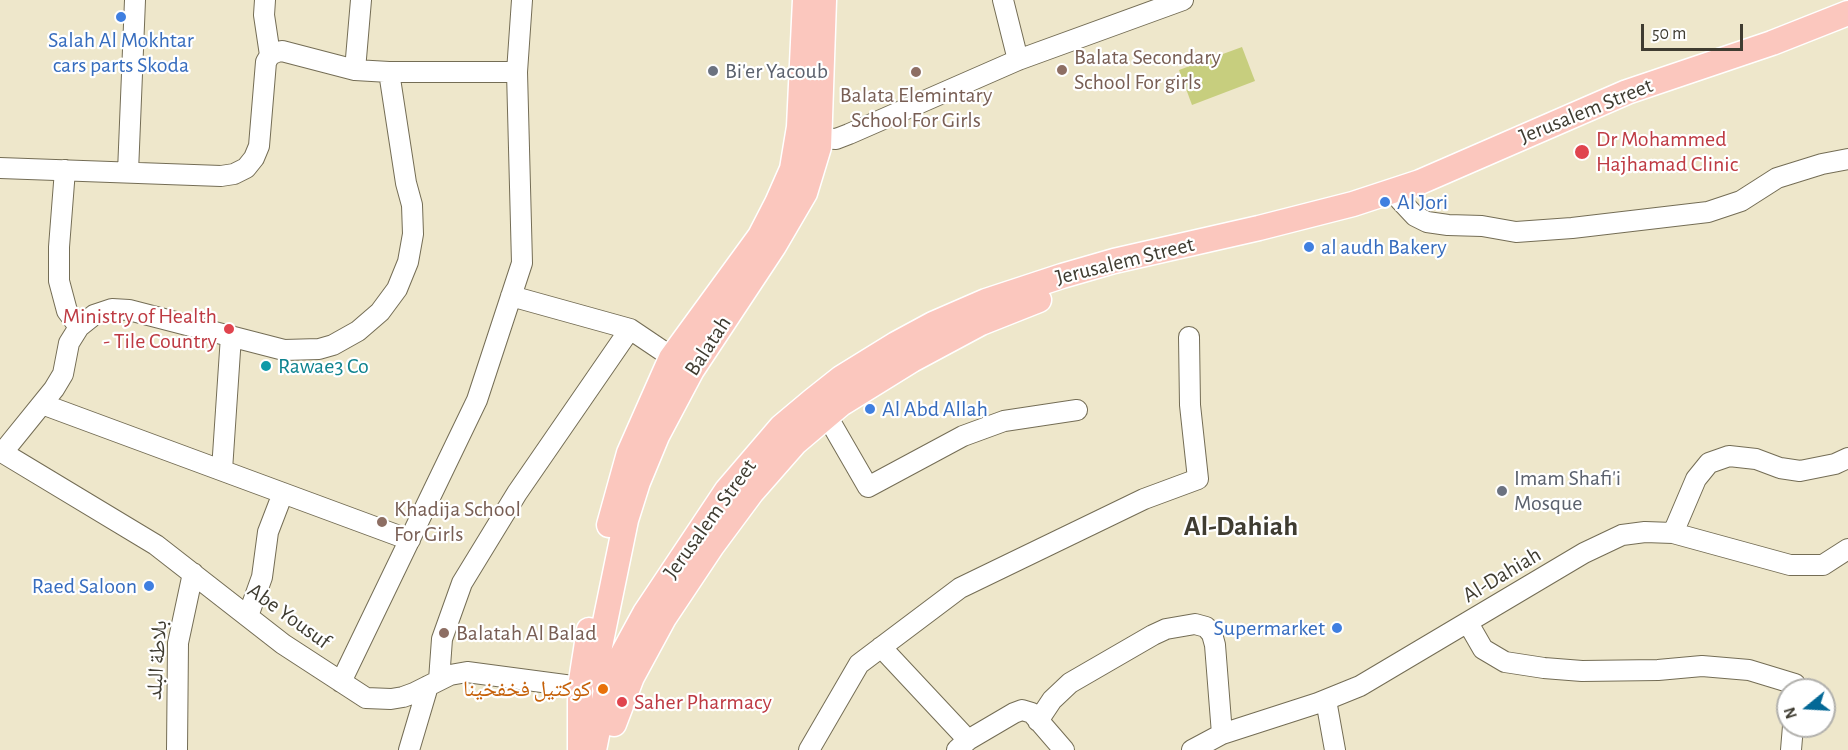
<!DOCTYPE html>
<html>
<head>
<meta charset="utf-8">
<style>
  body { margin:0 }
  #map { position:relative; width:1848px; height:750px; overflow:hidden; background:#eee7cb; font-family:"Alegreya Sans",sans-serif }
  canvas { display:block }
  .north { position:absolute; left:1776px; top:678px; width:60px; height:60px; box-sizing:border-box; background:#fff; border:2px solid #b2b1ad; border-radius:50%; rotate:252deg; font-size:16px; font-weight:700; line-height:24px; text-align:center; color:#3f3c31 }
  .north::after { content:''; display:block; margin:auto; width:21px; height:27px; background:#036896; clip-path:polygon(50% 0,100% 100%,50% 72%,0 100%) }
  .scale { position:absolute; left:1641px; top:24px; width:102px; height:27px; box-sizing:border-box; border:3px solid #3f3c31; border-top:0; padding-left:8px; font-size:18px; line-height:21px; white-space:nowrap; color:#3f3c31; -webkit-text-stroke:4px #fff; paint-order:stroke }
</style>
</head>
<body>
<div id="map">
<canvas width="1848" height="750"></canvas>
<div class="north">N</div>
<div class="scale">50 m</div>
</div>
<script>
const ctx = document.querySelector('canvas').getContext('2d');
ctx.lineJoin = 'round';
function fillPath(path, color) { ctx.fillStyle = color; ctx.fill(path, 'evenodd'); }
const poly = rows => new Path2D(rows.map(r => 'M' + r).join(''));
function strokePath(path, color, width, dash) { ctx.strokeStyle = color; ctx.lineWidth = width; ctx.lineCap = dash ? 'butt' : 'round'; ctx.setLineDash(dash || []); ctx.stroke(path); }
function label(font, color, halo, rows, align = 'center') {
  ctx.font = font + ' "Alegreya Sans","Noto Naskh Arabic",sans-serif'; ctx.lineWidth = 4.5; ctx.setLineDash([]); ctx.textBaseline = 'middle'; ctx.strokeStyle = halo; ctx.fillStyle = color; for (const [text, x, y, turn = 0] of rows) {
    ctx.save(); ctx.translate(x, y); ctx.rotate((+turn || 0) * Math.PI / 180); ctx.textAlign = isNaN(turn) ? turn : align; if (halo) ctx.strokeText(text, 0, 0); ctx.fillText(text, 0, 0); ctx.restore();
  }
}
const green = poly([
  [1242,47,1255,81,1192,105,1179,70]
]);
const minor = poly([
  [265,0,264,15,270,55],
  [1003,0,1018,60],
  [355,70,361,0],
  [806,134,820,138,836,139,849,134,1018,60,1183,0],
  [0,168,221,176,234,174,246,168,254,158,259,146,266,62,270,55,277,52,282,51,355,70,389,72,517,72],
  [65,170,59,247,59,281,67,311,79,327],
  [128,172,135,0],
  [1400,200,1415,216,1427,222,1448,225,1482,226,1516,232,1572,228,1708,212,1741,201,1777,178,1822,164,1848,159],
  [511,296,630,329,682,364],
  [42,404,410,540],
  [827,416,868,487,963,436,1004,421,1077,410],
  [0,451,156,545,283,644,366,698,391,699,403,697,414,693,450,675,467,672,580,687],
  [3,452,54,389,63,374,69,343,79,327,94,315,112,309,129,310,284,350,319,349,333,345,358,331,380,312,397,289,408,262,413,234,412,205,406,183,389,72],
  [222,470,231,336],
  [1673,533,1696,479,1709,463,1729,456,1756,459,1780,468,1800,471,1835,464,1848,458],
  [248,616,262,577,268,532,283,493],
  [1468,623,1483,649,1505,662,1544,668,1582,671,1658,670,1702,666,1749,670,1795,684,1796,690],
  [881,647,968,740],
  [439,680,442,639,462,583,517,493,630,329],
  [341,682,477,400,522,263,517,72,522,0],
  [1326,700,1335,750],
  [1038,721,1052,700,1070,683,1153,635,1166,629,1195,624,1206,627,1212,634,1215,645,1222,734],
  [177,750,178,643,193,573],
  [409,750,428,686],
  [809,750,859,664,960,588,1144,499,1198,479,1190,405,1189,337],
  [957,750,968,740,1014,713,1022,710,1032,713,1064,750],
  [1192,750,1222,734,1318,703,1360,686,1584,553,1622,535,1645,532,1673,533,1790,565,1823,565,1848,549],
  [1791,750,1793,726]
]);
const major = poly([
  [609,525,629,453,671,358,760,236,777,203,792,169,799,127,805,0],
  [607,695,602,675,599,651,626,520,638,482,657,436,692,370,774,246,805,193,819,147,824,0],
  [614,724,632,677,664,618,712,546,752,492,795,443,841,404,912,360,981,323,1039,300],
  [580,750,580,687,589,630],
  [594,750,606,690,621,657,645,613,727,490,781,427,812,401,841,378,896,344,933,324,986,301,1062,276,1114,261,1259,228,1353,204,1420,182,1627,92,1772,43,1848,13]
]);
const markers = [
  [121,17,6,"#3f7fe0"],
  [1062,70,6,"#8d6e63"],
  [713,71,6,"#6b7280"],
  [916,72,6,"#8d6e63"],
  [1582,152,8,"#e0444e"],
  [1385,202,6,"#3f7fe0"],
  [1309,247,6,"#3f7fe0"],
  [229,329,6,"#e0444e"],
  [266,366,6,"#0f9aa8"],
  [870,409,6,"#3f7fe0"],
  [1502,491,6,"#6b7280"],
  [382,522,6,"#8d6e63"],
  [149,586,6,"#3f7fe0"],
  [1337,628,6,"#3f7fe0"],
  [444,633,6,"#8d6e63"],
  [603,689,6,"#e8710a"],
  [622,702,6,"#e0444e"]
];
const shopNames = [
  ["Salah Al Mokhtar",121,40,"center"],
  ["cars parts Skoda",121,65,"center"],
  ["Al Jori",1397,202],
  ["al audh Bakery",1321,247],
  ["Al Abd Allah",882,409],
  ["Raed Saloon",137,586,"right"],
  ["Supermarket",1325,628,"right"]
];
const educationNames = [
  ["Balata Secondary",1074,57],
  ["School For girls",1074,82],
  ["Balata Elemintary",916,95,"center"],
  ["School For Girls",916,120,"center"],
  ["Khadija School",394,509],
  ["For Girls",394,534],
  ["Balatah Al Balad",456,633]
];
const worshipNames = [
  ["Bi'er Yacoub",725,71],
  ["Imam Shafi'i",1514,478],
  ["Mosque",1514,503]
];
const streetNames = [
  ["Jerusalem Street",1586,111,-22],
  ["Jerusalem Street",1125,261,-14],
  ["Balatah",708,346,-57],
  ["Jerusalem Street",710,519,-54],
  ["Al-Dahiah",1502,575,-31],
  ["Abe Yousuf",289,616,36],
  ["بلاطة البلد",157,660,-86]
];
const healthNames = [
  ["Dr Mohammed",1596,139],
  ["Hajhamad Clinic",1596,164],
  ["Ministry of Health",217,316,"right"],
  ["- Tile Country",217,341,"right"],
  ["Saher Pharmacy",634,702]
];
const cultureNames = [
  ["Rawae3 Co",278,366]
];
const foodNames = [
  ["كوكتيل فخفخينا",591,689]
];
const districtNames = [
  ["Al-Dahiah",1241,527]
];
fillPath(green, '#c7ce7e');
strokePath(minor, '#746d55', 22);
strokePath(major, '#fff', 27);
strokePath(minor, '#fff', 20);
strokePath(major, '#fbc7be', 24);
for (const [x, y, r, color] of markers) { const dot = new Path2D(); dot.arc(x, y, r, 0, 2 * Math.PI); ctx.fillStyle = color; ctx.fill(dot); strokePath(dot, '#fff', 2); }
label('22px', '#366cbe', '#fff', shopNames, 'left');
label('22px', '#785e54', '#fff', educationNames, 'left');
label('22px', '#5b616d', '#fff', worshipNames, 'left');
label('22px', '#3f3c31', '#fff', streetNames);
label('22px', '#be3a42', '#fff', healthNames, 'left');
label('22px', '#0d838f', '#fff', cultureNames, 'left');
label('22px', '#c56008', '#fff', foodNames, 'right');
label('bold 28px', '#3f3c31', '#fff', districtNames);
</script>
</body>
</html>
